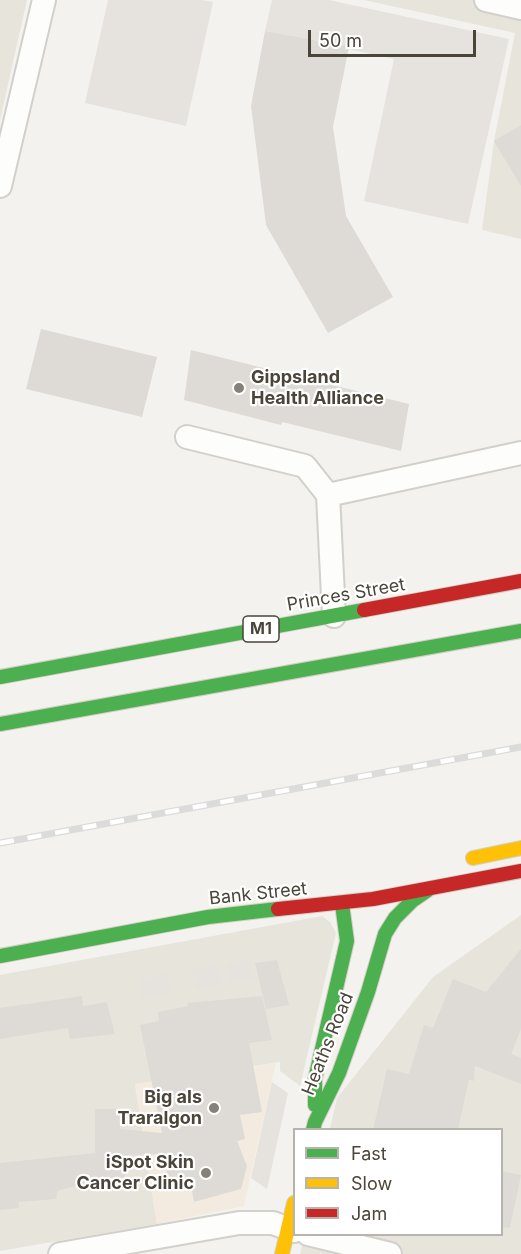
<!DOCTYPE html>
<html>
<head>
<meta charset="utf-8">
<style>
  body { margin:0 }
  #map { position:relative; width:521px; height:1254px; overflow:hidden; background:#f4f2ee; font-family:Inter,sans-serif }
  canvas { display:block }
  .legend { position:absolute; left:293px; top:1128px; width:210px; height:108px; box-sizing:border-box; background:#fff; border:2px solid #b7b4b0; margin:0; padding:8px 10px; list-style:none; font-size:18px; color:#4b4439 }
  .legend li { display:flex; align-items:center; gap:12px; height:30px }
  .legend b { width:30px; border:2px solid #b7b4b0 }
  .scale { position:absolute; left:308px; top:30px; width:168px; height:27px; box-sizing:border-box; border:3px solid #4b4439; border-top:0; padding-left:8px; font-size:18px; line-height:21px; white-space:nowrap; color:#4b4439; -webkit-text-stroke:4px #fff; paint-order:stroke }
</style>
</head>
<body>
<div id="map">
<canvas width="521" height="1254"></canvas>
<ul class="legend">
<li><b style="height:8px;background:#4caf50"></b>Fast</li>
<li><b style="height:8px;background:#ffc107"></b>Slow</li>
<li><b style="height:8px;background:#c62828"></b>Jam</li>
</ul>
<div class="scale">50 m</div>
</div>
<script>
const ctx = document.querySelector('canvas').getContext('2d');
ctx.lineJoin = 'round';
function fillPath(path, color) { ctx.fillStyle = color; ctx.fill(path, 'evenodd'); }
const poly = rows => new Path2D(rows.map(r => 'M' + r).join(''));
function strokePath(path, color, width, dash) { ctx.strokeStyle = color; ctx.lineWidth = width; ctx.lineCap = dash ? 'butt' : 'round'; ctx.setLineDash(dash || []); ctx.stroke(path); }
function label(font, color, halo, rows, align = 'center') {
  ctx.font = font + ' Inter,sans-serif'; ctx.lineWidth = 4.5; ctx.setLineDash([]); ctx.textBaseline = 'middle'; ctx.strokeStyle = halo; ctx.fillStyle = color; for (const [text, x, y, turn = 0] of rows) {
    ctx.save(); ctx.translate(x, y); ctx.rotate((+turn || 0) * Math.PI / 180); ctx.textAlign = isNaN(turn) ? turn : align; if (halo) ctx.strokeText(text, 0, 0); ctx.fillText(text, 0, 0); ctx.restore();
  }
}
const residential = poly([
  [0,0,27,0,0,120],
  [364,0,521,0,521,239,482,230,494,141,515,33],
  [521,915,521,1254,300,1254,305,1235,502,1234,502,1130,330,1129,337,1098,433,977],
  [322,916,330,922,336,933,300,1086,280,1071,280,1062,135,1084,157,1224,0,1251,0,975]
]);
const commercial = poly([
  [276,1063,244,1206,157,1224,135,1084]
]);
const industrial = poly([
  [250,960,255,977,230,983,227,965],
  [219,965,223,984,197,988,192,970],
  [167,973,170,993,143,999,140,980]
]);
const parking = poly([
  [108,0,202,0,213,2,186,126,85,103],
  [272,0,329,0,509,39,468,224,364,201,394,59,265,31],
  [272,1082,288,1093,267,1189,251,1178]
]);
const building = poly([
  [265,31,349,47,333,127,346,216,393,297,328,333,266,225,251,106],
  [521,125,521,186,494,141],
  [41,329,157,357,142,417,26,389],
  [191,350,409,404,401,451,282,422,281,425,184,400],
  [521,949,521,1029,511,1054,521,1058,521,1084,475,1066,474,1081,469,1079,458,1130,373,1130,387,1069,409,1074,424,1025,433,1028,453,979,486,992],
  [277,960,289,1005,266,1009,255,963],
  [82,996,83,1006,107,1002,115,1034,70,1039,68,1028,0,1039,0,1008],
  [262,996,272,1040,249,1043,262,1112,240,1115,245,1139,237,1141,247,1166,241,1189,194,1202,190,1179,169,1182,163,1154,126,1155,128,1169,125,1171,124,1185,114,1184,113,1189,95,1190,95,1181,57,1191,56,1199,18,1202,19,1208,0,1210,0,1163,95,1153,95,1109,120,1109,120,1129,162,1133,140,1025,159,1021,158,1012,188,1006,187,1003],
  [501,1171,521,1175,510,1228,501,1227]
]);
const street = poly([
  [486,0,521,8],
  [0,186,44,0],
  [187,437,305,466,328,495],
  [334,616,328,495,521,453],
  [308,1234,390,1254],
  [60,1254,239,1223,273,1223,294,1231]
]);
const fast = poly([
  [0,677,364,610],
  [0,724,521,631],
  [0,956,208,917,278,909],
  [315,1105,315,1079,347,941,342,904],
  [313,1130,315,1122,339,1073,368,992,385,934,395,918,412,901,428,890]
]);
const slow = poly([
  [473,858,521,848],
  [282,1254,294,1203]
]);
const jam = poly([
  [364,610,521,581],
  [278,909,373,899,521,871]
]);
const rail = poly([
  [0,843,521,747]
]);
const markers = [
  [239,388,6,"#868178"],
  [214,1108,6,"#868178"],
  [206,1173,6,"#868178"]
];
const shields = [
  [261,629,36]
];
const shieldNames = [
  ["M1",261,629]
];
const poiNames = [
  ["Gippsland",251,378,"left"],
  ["Health Alliance",251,399,"left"],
  ["Big als",202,1098],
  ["Traralgon",202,1119],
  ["iSpot Skin",194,1163],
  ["Cancer Clinic",194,1184]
];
const streetNames = [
  ["Princes Street",346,595,-10],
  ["Bank Street",258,894,-6],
  ["Heaths Road",328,1044,-68]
];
fillPath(residential, '#e7e4dc');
fillPath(commercial, '#f3ebdf');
fillPath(industrial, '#e6e2de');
fillPath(parking, '#e6e3df');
fillPath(building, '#dedbd6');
strokePath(street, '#d2d0cb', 26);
strokePath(fast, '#d3cfc5', 16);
strokePath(slow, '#d3cfc5', 16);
strokePath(jam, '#d3cfc5', 16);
strokePath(street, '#fdfdfc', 22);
strokePath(fast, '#4caf50', 14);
strokePath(slow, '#ffc107', 14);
strokePath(jam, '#c62828', 14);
strokePath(rail, '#dbdbda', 7);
strokePath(rail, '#fff', 4.5, [14]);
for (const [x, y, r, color] of markers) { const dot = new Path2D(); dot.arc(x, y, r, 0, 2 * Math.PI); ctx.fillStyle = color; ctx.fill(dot); strokePath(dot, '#fff', 2); }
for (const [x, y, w] of shields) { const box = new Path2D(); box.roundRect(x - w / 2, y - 13, w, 26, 4.5); ctx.fillStyle = '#fff'; ctx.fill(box); strokePath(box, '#4b4439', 1.5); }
label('bold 16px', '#4b4439', null, shieldNames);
label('bold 18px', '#4b4439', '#fff', poiNames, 'right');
label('18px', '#4b4439', '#fff', streetNames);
</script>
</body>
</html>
